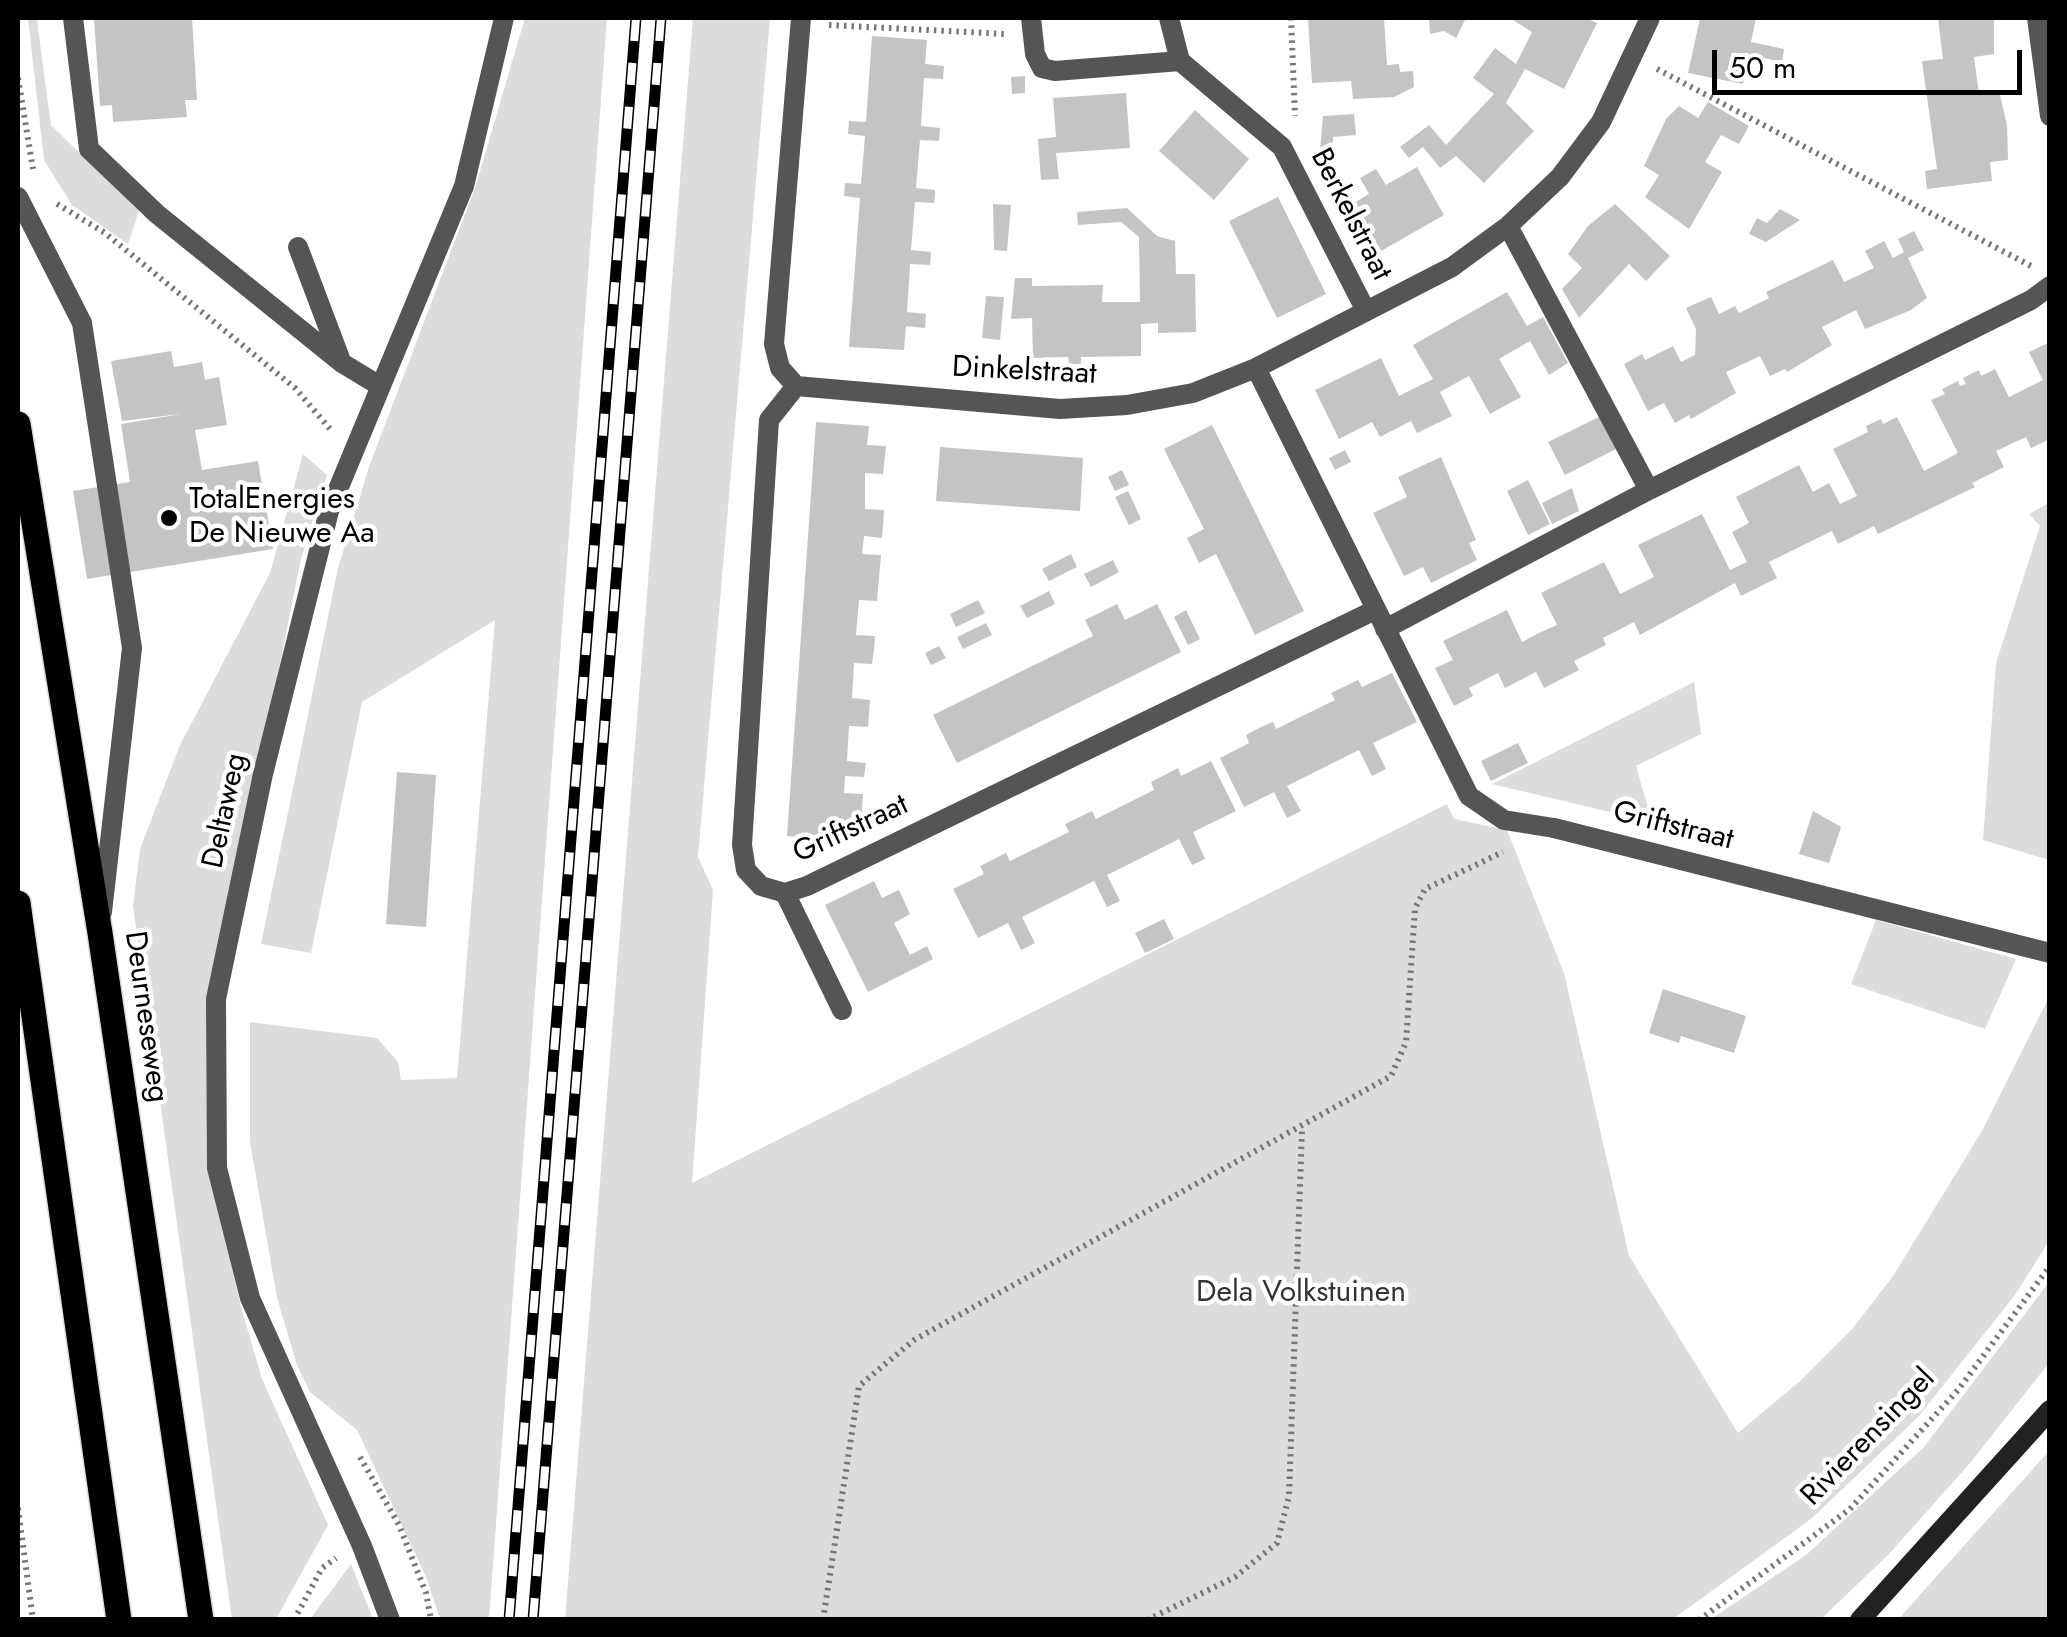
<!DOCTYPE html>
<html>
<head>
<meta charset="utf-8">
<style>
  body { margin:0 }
  #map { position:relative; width:2067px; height:1637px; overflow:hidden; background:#fff; font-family:Jost,sans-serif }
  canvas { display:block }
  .frame { position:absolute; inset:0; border:20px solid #000; pointer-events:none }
  .scale { position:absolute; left:1712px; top:50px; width:310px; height:45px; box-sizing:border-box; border:5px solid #000; border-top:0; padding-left:12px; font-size:30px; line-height:35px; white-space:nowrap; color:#000; -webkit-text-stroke:8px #fff; paint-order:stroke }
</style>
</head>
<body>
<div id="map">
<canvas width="2067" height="1637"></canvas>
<div class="frame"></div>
<div class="scale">50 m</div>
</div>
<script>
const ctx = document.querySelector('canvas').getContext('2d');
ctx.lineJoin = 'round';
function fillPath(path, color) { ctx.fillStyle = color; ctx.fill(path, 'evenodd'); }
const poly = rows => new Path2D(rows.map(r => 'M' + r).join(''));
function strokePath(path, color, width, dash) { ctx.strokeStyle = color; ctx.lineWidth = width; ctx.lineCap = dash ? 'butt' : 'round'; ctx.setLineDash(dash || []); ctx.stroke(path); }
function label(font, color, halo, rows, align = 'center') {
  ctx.font = font + ' Jost,sans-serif'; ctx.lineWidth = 9; ctx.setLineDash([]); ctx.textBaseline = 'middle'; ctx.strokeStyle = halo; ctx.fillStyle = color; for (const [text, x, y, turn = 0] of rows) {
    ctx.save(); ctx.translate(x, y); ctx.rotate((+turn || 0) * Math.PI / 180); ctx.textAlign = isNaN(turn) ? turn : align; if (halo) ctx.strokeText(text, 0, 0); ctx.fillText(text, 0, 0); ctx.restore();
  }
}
const green = poly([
  [28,18,41,18,37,21,51,125,139,211,128,244,72,205,44,160],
  [525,18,607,18,489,1619,440,1619,426,1577,357,1430,310,1392,297,1365,277,1298,250,1142,250,1022,377,1038,398,1062,401,1080,457,1078,495,620,362,702,311,953,261,944,338,568,370,464,475,188],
  [693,18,770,18,698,857,713,890,692,1183,1447,804,1454,819,1507,830,1564,973,1629,1256,1738,1433,1800,1381,1853,1328,1893,1276,1982,1131,2049,997,2049,1241,2015,1295,1918,1417,1811,1519,1673,1619,565,1620],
  [303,454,327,475,301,559,213,995,224,1230,241,1307,262,1379,328,1525,276,1619,232,1620,133,906,140,849,180,745,270,573],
  [2049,503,2049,860,1983,840,1996,663,2040,526,2029,514],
  [1694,682,1701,734,1636,766,1652,822,1492,784],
  [1876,920,2016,959,1985,1029,1851,984],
  [2049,1282,2049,1363,1971,1462,1889,1554,1821,1619,1711,1619,1806,1555,1924,1447],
  [2049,1451,2049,1619,1899,1619,1909,1607],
  [351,1564,373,1619,310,1619]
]);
const building = poly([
  [94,18,192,18,197,100,185,100,187,117,113,122,112,105,100,106],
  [1308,18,1384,18,1387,65,1399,64,1400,72,1413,71,1414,87,1394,97,1353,99,1351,81,1312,83],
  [1429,18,1460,18,1465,20,1456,38,1444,31,1430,34],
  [1510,18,1585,18,1597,23,1564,89,1525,69,1506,103,1534,131,1484,183,1456,156,1440,168,1423,147,1409,158,1400,147,1429,125,1446,145,1494,94,1473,78,1495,48,1516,64,1532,32],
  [1700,18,1756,18,1751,42,1784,49,1782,62,1749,55,1743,84,1688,73],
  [1938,18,1994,18,1994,54,1974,57,1979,94,1999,91,2007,125,2008,160,1990,162,1992,181,1927,189,1925,171,1937,169,1922,61,1943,59],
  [872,36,927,40,925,64,944,66,943,79,924,78,921,126,940,128,939,141,920,140,916,188,935,190,935,196,934,203,915,202,911,250,931,252,930,265,910,264,907,312,926,314,925,328,906,326,904,350,849,347,860,198,844,196,845,183,861,184,865,136,848,134,849,121,866,122],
  [1025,76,1025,93,1012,94,1011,77],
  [1126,93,1130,148,1056,153,1059,179,1041,180,1038,139,1056,137,1053,98],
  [1708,102,1749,126,1739,144,1721,135,1705,162,1722,172,1689,229,1645,197,1659,175,1644,166,1666,119,1679,106,1698,118],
  [1195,110,1249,159,1214,200,1159,151],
  [1354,114,1356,135,1333,137,1333,150,1320,151,1323,116],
  [1417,167,1444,215,1381,251,1354,203,1369,194,1360,178,1376,169,1386,185],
  [1278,197,1326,294,1277,318,1229,221],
  [993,204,1011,205,1007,251,994,250],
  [1615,204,1670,256,1646,281,1629,264,1579,318,1562,289,1582,268,1568,254,1588,226],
  [1127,208,1157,236,1175,241,1176,274,1195,274,1196,332,1158,333,1158,323,1141,324,1141,356,1081,357,1081,364,1069,364,1068,357,1033,358,1032,318,1011,319,1015,278,1032,278,1032,286,1103,285,1102,302,1140,302,1139,237,1121,222,1078,225,1077,212],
  [1780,209,1800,220,1766,242,1749,234,1757,218,1767,223],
  [1914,231,1924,250,1908,258,1927,298,1911,310,1865,329,1856,310,1822,327,1832,345,1787,372,1785,369,1770,376,1760,356,1726,372,1736,393,1691,419,1689,415,1675,423,1664,403,1648,411,1624,364,1642,354,1645,360,1673,346,1681,362,1695,355,1696,329,1686,308,1711,297,1719,314,1735,306,1739,313,1769,298,1766,292,1833,260,1844,282,1874,268,1865,251,1884,241,1893,258,1904,252,1898,239],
  [1507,292,1527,326,1543,317,1568,363,1549,375,1530,341,1499,359,1521,397,1490,414,1469,376,1440,392,1452,416,1417,433,1411,421,1380,437,1372,422,1339,439,1315,390,1381,358,1399,396,1433,379,1413,345],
  [986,296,1004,297,1000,340,982,338],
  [2050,342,2050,439,2031,448,2026,437,1996,451,2004,467,1972,483,1975,487,1878,534,1874,526,1838,544,1832,531,1769,562,1777,578,1741,596,1735,583,1640,635,1634,622,1603,638,1606,645,1574,661,1579,670,1544,688,1536,672,1505,688,1498,673,1469,688,1473,696,1454,706,1435,668,1453,660,1443,641,1507,610,1522,642,1539,633,1557,625,1541,593,1604,562,1620,594,1654,577,1638,545,1702,514,1730,570,1747,562,1732,532,1749,523,1736,497,1799,465,1813,492,1829,483,1840,504,1857,496,1833,449,1868,432,1866,426,1881,419,1883,424,1897,417,1924,471,1958,453,1931,400,1945,394,1942,389,1958,381,1960,386,1966,384,1963,378,1979,370,1981,376,1995,369,2009,397,2043,380,2029,352],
  [171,351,174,367,202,362,205,380,219,377,227,425,195,430,202,470,258,461,273,549,87,579,73,491,130,482,121,424,181,414,122,421,111,361],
  [1599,417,1616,449,1565,475,1548,442],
  [816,422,869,426,867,445,886,446,883,474,865,473,865,509,884,510,882,538,864,536,862,554,881,555,877,601,859,600,856,635,875,636,874,650,872,664,854,663,852,698,870,700,868,727,849,726,847,761,866,763,864,777,845,776,844,793,863,794,861,823,842,821,840,840,787,836],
  [1212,425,1304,611,1255,635,1216,554,1199,563,1187,538,1204,529,1164,449],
  [940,447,1083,458,1080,511,936,501],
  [1345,450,1351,462,1335,470,1329,458],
  [1441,457,1476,540,1469,543,1477,560,1431,583,1423,567,1404,576,1373,513,1407,497,1398,477],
  [1122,470,1129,485,1115,491,1108,477],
  [1528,480,1550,524,1528,535,1507,491],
  [1572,488,1579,511,1552,524,1542,503],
  [1128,491,1141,519,1129,525,1115,497],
  [1071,554,1077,567,1049,581,1042,569],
  [1113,560,1119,572,1091,587,1084,574],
  [1049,591,1055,604,1027,618,1020,606],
  [978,600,985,613,956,627,950,614],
  [1117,604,1125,620,1157,604,1181,652,957,763,933,715,1093,636,1085,620],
  [1186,610,1200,639,1188,645,1174,617],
  [986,623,992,635,963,649,957,637],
  [939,646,946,658,931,665,925,653],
  [1392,673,1417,722,1373,743,1386,769,1372,776,1359,750,1287,786,1301,811,1287,818,1274,792,1244,807,1220,758,1249,743,1246,735,1259,728,1273,722,1276,729,1335,700,1331,693,1358,680,1362,687],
  [1518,743,1528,763,1491,781,1481,761],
  [1211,761,1236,811,1193,832,1205,859,1192,865,1179,839,1107,875,1120,901,1107,907,1094,881,1022,917,1035,943,1021,950,1008,923,978,938,953,889,984,874,980,866,1006,853,1010,861,1069,832,1065,824,1092,811,1096,819,1154,790,1151,782,1178,768,1181,776],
  [397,772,436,775,426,927,386,924],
  [1813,811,1841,827,1829,863,1799,854],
  [874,881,882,898,899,890,910,914,894,923,910,955,927,946,933,959,868,992,825,905],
  [1164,919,1174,939,1145,953,1135,933],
  [1663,989,1746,1016,1734,1053,1681,1036,1679,1043,1649,1033]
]);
const path = poly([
  [1291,18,1295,116],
  [829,25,1006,34],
  [1657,69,2031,266],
  [18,78,33,169],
  [57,204,105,233,295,388,331,430],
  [360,1457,399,1525,426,1593,431,1620],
  [18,1508,33,1620],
  [294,1620,322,1568,336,1558],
  [823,1620,859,1386,914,1340,1391,1076,1406,1042,1415,908,1425,889,1503,852],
  [1147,1620,1235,1577,1277,1543,1289,1496,1302,1129],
  [1699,1620,1850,1509,1958,1390,2050,1266]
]);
const service = poly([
  [73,18,89,149,157,214,342,363,380,386],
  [18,197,82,323,132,648,102,912],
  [298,247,341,361],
  [1554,828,2050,953],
  [785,893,842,1010]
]);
const minor = poly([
  [801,18,774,344,780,368,796,386,1060,409,1127,405,1193,393,1256,368,1452,267,1508,226,1560,177,1601,122,1650,18],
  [1031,18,1035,54,1042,68,1055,71,1180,61],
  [1169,18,1180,61,1282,147,1366,311],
  [2037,18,2050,116],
  [1508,226,1649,490],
  [1256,368,1469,796,1504,820,1554,828],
  [796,386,769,420,742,845,746,870,761,886,785,893,807,886,1375,610],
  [1385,629,1649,490,2031,300,2050,286],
  [390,1620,362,1546,250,1298,217,1168,216,999,263,774,329,511,464,186,504,18]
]);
const secondary = poly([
  [1860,1620,2050,1410]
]);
const primary = poly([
  [18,424,100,933,201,1620],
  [18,903,119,1620]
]);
const rail = poly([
  [509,1620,636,18],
  [533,1620,661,18]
]);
const markers = [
  [169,518,10,"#000"]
];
const streetNames = [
  ["Berkelstraat",1350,215,63],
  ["Dinkelstraat",1024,372,3],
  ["Deltaweg",226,811,-78],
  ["Griftstraat",1673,827,14],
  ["Griftstraat",851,830,-25],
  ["Deurneseweg",145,1017,82],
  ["Rivierensingel",1869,1438,-46]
];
const poiNames = [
  ["TotalEnergies",189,501],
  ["De Nieuwe Aa",189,535]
];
const parkNames = [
  ["Dela Volkstuinen",1301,1294]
];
fillPath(green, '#dcdcdc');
fillPath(building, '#c4c4c4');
strokePath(primary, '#dbdbdb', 28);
strokePath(path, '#777', 6, [2.5, 5]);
strokePath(service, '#555', 20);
strokePath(minor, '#555', 20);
strokePath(secondary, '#222', 20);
strokePath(primary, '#000', 25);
strokePath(rail, '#000', 11);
strokePath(rail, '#fff', 8, [22]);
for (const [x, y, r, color] of markers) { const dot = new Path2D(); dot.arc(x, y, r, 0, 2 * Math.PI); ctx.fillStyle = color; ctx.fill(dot); strokePath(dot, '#fff', 4); }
label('30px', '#000', '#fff', streetNames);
label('30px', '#000', '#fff', poiNames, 'left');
label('30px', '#333', '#fff', parkNames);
</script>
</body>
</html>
